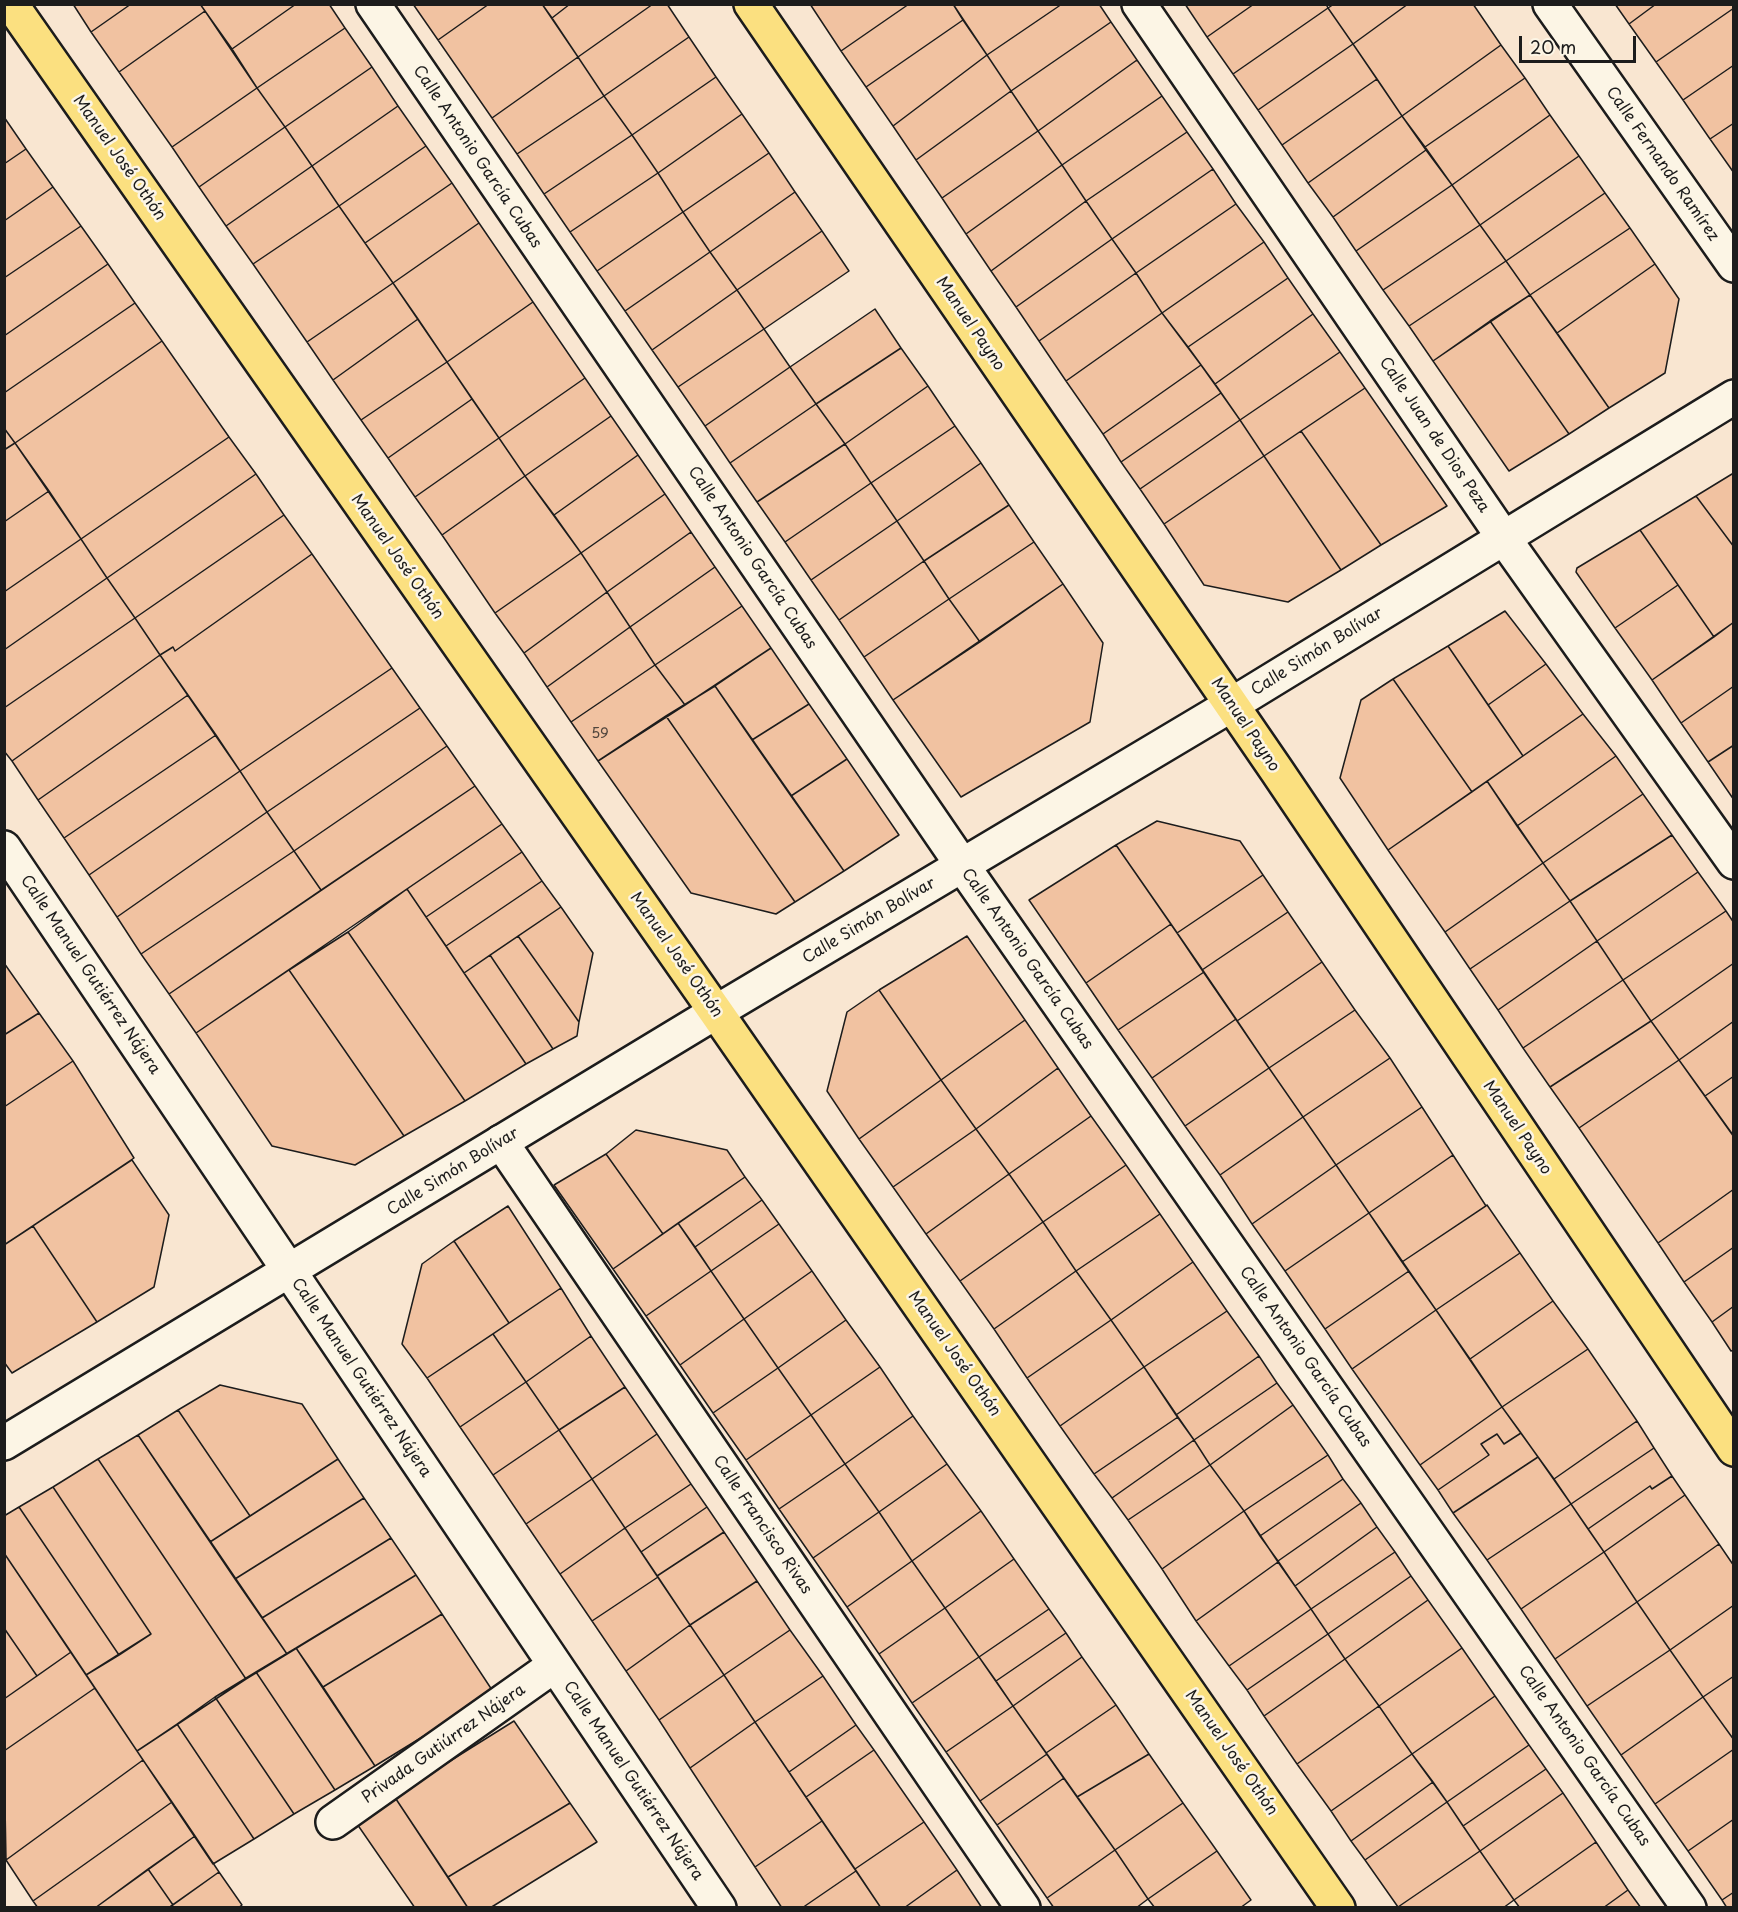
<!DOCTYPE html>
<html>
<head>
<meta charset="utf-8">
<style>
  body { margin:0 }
  #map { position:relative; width:1738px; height:1912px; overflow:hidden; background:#f9e6d1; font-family:"Playpen Sans",sans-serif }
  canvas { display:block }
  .frame { position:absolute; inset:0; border:6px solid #1c1c1c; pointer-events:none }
  .scale { position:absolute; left:1519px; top:36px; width:117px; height:27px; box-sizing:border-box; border:3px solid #1c1c1c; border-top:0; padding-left:8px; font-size:18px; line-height:21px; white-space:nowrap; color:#1c1c1c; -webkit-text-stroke:4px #fcf5e5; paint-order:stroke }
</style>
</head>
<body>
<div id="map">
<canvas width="1738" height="1912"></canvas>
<div class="frame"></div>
<div class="scale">20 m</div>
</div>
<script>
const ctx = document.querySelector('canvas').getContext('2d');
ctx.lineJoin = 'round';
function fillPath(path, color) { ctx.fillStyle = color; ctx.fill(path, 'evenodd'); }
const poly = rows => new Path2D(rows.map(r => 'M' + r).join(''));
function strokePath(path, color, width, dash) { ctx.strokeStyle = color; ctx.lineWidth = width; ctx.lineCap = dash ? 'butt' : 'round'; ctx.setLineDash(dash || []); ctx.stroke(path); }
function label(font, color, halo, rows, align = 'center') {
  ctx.font = font + ' "Playpen Sans",sans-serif'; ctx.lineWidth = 5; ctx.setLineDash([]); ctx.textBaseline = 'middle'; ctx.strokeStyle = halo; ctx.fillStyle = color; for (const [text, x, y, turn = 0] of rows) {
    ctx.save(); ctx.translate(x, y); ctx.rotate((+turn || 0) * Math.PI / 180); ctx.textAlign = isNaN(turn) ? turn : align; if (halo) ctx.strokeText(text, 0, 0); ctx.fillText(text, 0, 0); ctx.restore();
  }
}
const building = poly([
  [73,4,131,4,91,32,73,4],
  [131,4,200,4,205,11,119,72,91,32,131,4],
  [200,4,296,4,232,49,200,4],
  [296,4,329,4,345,28,257,88,232,49,296,4],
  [413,4,489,4,438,40,413,4],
  [489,4,542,4,578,57,492,118,438,40,489,4],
  [542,4,570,4,552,18,542,4],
  [570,4,653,4,578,57,552,18,570,4],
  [653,4,667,4,689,37,604,96,578,57,653,4],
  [810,4,909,4,841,51,810,4],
  [909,4,953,4,963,20,866,87,841,51,909,4],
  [953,4,1062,4,987,55,953,4],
  [1062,4,1099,4,1111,22,1011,91,987,55,1062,4],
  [1185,4,1254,4,1207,37,1185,4],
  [1254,4,1326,4,1328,8,1233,74,1207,37,1254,4],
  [1334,4,1408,4,1353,44,1328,8,1334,4],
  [1408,4,1473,4,1501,45,1402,116,1353,44,1408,4],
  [1615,4,1656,4,1629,24,1615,4],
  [1656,4,1734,4,1734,8,1656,62,1629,24,1656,4],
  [1328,8,1353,44,1258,110,1233,74,1328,8],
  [1734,8,1734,65,1683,100,1656,62,1734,8],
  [205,11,257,88,172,147,119,72,205,11],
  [963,20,987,55,893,126,866,87,963,20],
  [1111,22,1137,60,1038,131,1011,91,1111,22],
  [345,28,372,67,285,127,257,88,345,28],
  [689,37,716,77,632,135,604,96,689,37],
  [1353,44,1377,79,1282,145,1258,110,1353,44],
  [1501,45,1525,78,1425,147,1402,116,1501,45],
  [987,55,1011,91,916,160,893,126,987,55],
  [578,57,604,96,517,154,492,118,578,57],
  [1137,60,1162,96,1062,165,1038,131,1137,60],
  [1734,65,1734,123,1710,139,1683,100,1734,65],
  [372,67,398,106,312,166,285,127,372,67],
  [716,77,742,114,658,173,632,135,716,77],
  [1525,78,1550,115,1452,185,1425,147,1525,78],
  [1377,79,1402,116,1308,183,1282,145,1377,79],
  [257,88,285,127,199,187,172,147,257,88],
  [1011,91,1038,131,942,198,916,160,1011,91],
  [604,96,632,135,544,194,517,154,604,96],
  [1162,96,1187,132,1086,201,1062,165,1162,96],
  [398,106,426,146,339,206,312,166,398,106],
  [742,114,769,153,683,212,658,173,742,114],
  [1550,115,1579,156,1480,225,1452,185,1550,115],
  [1402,116,1426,150,1333,217,1308,183,1402,116],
  [4,117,26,149,4,164,4,117],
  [1734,123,1734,173,1710,139,1734,123],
  [285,127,312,166,226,226,199,187,285,127],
  [1038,131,1062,165,966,234,942,198,1038,131],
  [1187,132,1213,169,1112,239,1086,201,1187,132],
  [632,135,658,173,570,232,544,194,632,135],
  [426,146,452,183,365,243,339,206,426,146],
  [26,149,53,187,4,221,4,164,26,149],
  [1426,150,1452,185,1356,251,1333,217,1426,150],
  [769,153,795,192,710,252,683,212,769,153],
  [1579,156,1605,193,1506,261,1480,225,1579,156],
  [1062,165,1086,201,991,271,966,234,1062,165],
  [312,166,339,206,253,264,226,226,312,166],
  [1213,169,1236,204,1136,273,1112,239,1213,169],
  [658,173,683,212,597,271,570,232,658,173],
  [452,183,479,223,393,283,365,243,452,183],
  [1452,185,1480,225,1383,290,1356,251,1452,185],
  [53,187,81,226,4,278,4,221,53,187],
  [795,192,822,231,737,290,710,252,795,192],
  [1605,193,1630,228,1530,295,1506,261,1605,193],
  [1086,201,1112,239,1016,307,991,271,1086,201],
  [1236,204,1264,242,1162,313,1136,273,1236,204],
  [339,206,393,283,307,342,253,264,339,206],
  [683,212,710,252,625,311,597,271,683,212],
  [479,223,533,302,447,362,393,283,479,223],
  [1480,225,1506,261,1409,326,1383,290,1480,225],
  [81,226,108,264,4,336,4,278,81,226],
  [1630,228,1655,264,1557,333,1530,295,1630,228],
  [822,231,849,271,764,329,737,290,822,231],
  [1112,239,1136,273,1039,341,1016,307,1112,239],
  [1264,242,1288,278,1188,347,1162,313,1264,242],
  [710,252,737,290,652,350,625,311,710,252],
  [1506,261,1530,295,1433,361,1409,326,1506,261],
  [108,264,135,303,4,393,4,336,108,264],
  [1655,264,1679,299,1665,373,1609,408,1557,333,1655,264],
  [1136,273,1162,313,1066,381,1039,341,1136,273],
  [1288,278,1313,314,1215,384,1188,347,1288,278],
  [393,283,418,319,333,380,307,342,393,283],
  [737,290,764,329,678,387,652,350,737,290],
  [1530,295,1609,408,1569,434,1490,321,1530,295],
  [533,302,585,378,499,438,447,362,533,302],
  [135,303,162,341,15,443,4,428,4,393,135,303],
  [875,309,901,348,816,404,790,367,875,309],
  [1162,313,1201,365,1103,434,1066,381,1162,313],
  [1313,314,1340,352,1240,420,1215,384,1313,314],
  [418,319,447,362,361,420,333,380,418,319],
  [1490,321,1569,434,1509,471,1433,361,1490,321],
  [764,329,790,367,705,426,678,387,764,329],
  [162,341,229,437,81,539,15,443,162,341],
  [901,348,928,386,845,444,816,404,901,348],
  [1340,352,1365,388,1264,456,1240,420,1340,352],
  [447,362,472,399,388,458,361,420,447,362],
  [1201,365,1221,393,1121,462,1103,434,1201,365],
  [790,367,816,404,730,463,705,426,790,367],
  [585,378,611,416,525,476,499,438,585,378],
  [928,386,955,426,871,483,845,444,928,386],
  [1365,388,1447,506,1381,545,1301,431,1365,388],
  [1221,393,1240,420,1140,489,1121,462,1221,393],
  [472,399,499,438,415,497,388,458,472,399],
  [816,404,845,444,757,502,730,463,816,404],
  [611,416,638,455,554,515,525,476,611,416],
  [1240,420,1264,456,1164,524,1140,489,1240,420],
  [955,426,981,463,897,521,871,483,955,426],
  [4,428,15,443,4,450,4,428],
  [1301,431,1381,545,1341,570,1264,456,1301,431],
  [229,437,256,474,107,578,81,539,229,437],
  [499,438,525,476,442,535,415,497,499,438],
  [15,443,49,491,4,522,4,450,15,443],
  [845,444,871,483,785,542,757,502,845,444],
  [638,455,665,494,581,553,554,515,638,455],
  [1264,456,1341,570,1288,602,1204,585,1164,524,1264,456],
  [981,463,1009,505,924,561,897,521,981,463],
  [256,474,284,515,135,618,107,578,256,474],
  [1732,474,1734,474,1734,547,1696,496,1732,474],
  [525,476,581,553,495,613,442,535,525,476],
  [871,483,897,521,811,580,785,542,871,483],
  [49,491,81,539,4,592,4,522,49,491],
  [665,494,691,532,607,592,581,553,665,494],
  [1696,496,1734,547,1734,622,1714,637,1640,530,1696,496],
  [1009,505,1034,542,949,599,924,561,1009,505],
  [284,515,312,554,175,651,173,647,160,655,135,618,284,515],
  [897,521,924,561,839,620,811,580,897,521],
  [1640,530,1678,585,1615,628,1576,572,1577,568,1640,530],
  [691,532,715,567,630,627,607,592,691,532],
  [81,539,107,578,4,650,4,592,81,539],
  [1034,542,1063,584,980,642,949,599,1034,542],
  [581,553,607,592,524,653,495,613,581,553],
  [312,554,392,668,240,771,160,655,173,647,175,651,312,554],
  [924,561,949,599,864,657,839,620,924,561],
  [715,567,742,606,655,665,630,627,715,567],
  [107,578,135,618,4,708,4,650,107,578],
  [1063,584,1103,643,1090,722,961,797,893,700,1063,584],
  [1678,585,1714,637,1652,680,1615,628,1678,585],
  [607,592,630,627,547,687,524,653,607,592],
  [949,599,980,642,893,700,864,657,949,599],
  [742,606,771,648,685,705,655,665,742,606],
  [1505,611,1546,664,1488,705,1448,646,1505,611],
  [135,618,160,655,12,761,4,751,4,708,135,618],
  [1734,622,1734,686,1681,723,1652,680,1734,622],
  [630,627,655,665,571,722,547,687,630,627],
  [1448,646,1523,756,1472,792,1393,679,1448,646],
  [771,648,809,704,752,740,715,686,771,648],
  [160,655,188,695,38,800,12,761,160,655],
  [1546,664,1583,714,1523,756,1488,705,1546,664],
  [655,665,685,705,598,761,571,722,655,665],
  [392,668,420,708,267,812,240,771,392,668],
  [1393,679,1472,792,1388,850,1340,778,1361,700,1393,679],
  [715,686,844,871,795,902,666,716,715,686],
  [1734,686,1734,745,1708,762,1681,723,1734,686],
  [188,695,216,735,64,838,38,800,188,695],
  [809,704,847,759,791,796,752,740,809,704],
  [420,708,447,746,294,851,267,812,420,708],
  [1583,714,1616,756,1517,826,1487,781,1583,714],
  [666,716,795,902,776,914,691,893,598,761,666,716],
  [216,735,240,771,89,875,64,838,216,735],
  [1734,745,1734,800,1708,762,1734,745],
  [447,746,475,786,321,890,294,851,447,746],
  [1616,756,1643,794,1543,863,1517,826,1616,756],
  [847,759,899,835,844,871,791,796,847,759],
  [240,771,267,812,117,917,89,875,240,771],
  [1487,781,1543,863,1445,932,1388,850,1487,781],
  [475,786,502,824,196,1033,169,994,475,786],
  [1643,794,1672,835,1570,901,1543,863,1643,794],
  [267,812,294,851,141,954,117,917,267,812],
  [1157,821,1240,841,1263,875,1177,933,1116,845,1157,821],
  [502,824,522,852,426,917,407,889,502,824],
  [1672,835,1698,872,1597,941,1570,901,1672,835],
  [1116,845,1171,924,1086,983,1029,900,1116,845],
  [294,851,321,890,169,994,141,954,294,851],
  [522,852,542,881,446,946,426,917,522,852],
  [1543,863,1570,901,1470,969,1445,932,1543,863],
  [1698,872,1726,911,1623,980,1597,941,1698,872],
  [1263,875,1288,912,1202,970,1177,933,1263,875],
  [542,881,561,907,464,973,446,946,542,881],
  [407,889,526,1064,465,1101,348,932,407,889],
  [1570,901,1597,941,1498,1010,1470,969,1570,901],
  [561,907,593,953,579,1022,518,936,561,907],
  [1726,911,1734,923,1734,963,1651,1021,1623,980,1726,911],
  [1288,912,1322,962,1237,1021,1202,970,1288,912],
  [1171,924,1204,972,1118,1030,1086,983,1171,924],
  [348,932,465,1101,404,1136,289,970,348,932],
  [518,936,579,1022,577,1036,553,1049,490,955,518,936],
  [967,936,1025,1020,941,1080,879,990,967,936],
  [1597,941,1623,980,1523,1048,1498,1010,1597,941],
  [490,955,553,1049,526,1064,464,973,490,955],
  [1322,962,1355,1010,1269,1068,1237,1021,1322,962],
  [4,963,39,1013,4,1035,4,963],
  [1734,963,1734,1021,1679,1060,1651,1021,1734,963],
  [289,970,404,1136,355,1165,272,1146,196,1033,289,970],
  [1204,972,1236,1019,1152,1078,1118,1030,1204,972],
  [1623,980,1651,1021,1550,1087,1523,1048,1623,980],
  [879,990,941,1080,859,1139,827,1091,847,1012,879,990],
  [1355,1010,1390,1058,1303,1117,1269,1068,1355,1010],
  [39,1013,73,1061,4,1107,4,1035,39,1013],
  [1236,1019,1269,1068,1185,1126,1152,1078,1236,1019],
  [1025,1020,1058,1068,976,1129,941,1080,1025,1020],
  [1651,1021,1679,1060,1579,1128,1550,1087,1651,1021],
  [1734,1021,1734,1076,1705,1096,1679,1060,1734,1021],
  [1390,1058,1422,1107,1336,1165,1303,1117,1390,1058],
  [1679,1060,1734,1137,1734,1189,1658,1243,1579,1128,1679,1060],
  [73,1061,134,1158,4,1245,4,1107,73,1061],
  [1058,1068,1091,1116,1009,1174,976,1129,1058,1068],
  [1269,1068,1303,1117,1220,1175,1185,1126,1269,1068],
  [1734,1076,1734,1135,1733,1135,1705,1096,1734,1076],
  [941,1080,976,1129,893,1187,859,1139,941,1080],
  [1422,1107,1453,1155,1369,1213,1336,1165,1422,1107],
  [1091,1116,1126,1165,1043,1222,1009,1174,1091,1116],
  [1303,1117,1336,1165,1252,1224,1220,1175,1303,1117],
  [976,1129,1009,1174,926,1234,893,1187,976,1129],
  [636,1130,727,1150,745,1177,663,1234,606,1154,636,1130],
  [606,1154,663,1234,613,1269,554,1185,606,1154],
  [1453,1155,1486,1206,1402,1262,1369,1213,1453,1155],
  [132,1160,169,1215,154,1287,97,1322,33,1226,132,1160],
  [1126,1165,1160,1214,1076,1271,1043,1222,1126,1165],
  [1336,1165,1369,1213,1285,1271,1252,1224,1336,1165],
  [1009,1174,1043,1222,960,1281,926,1234,1009,1174],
  [745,1177,762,1200,695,1247,678,1223,745,1177],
  [1734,1189,1734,1247,1684,1282,1658,1243,1734,1189],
  [762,1200,779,1224,711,1271,695,1247,762,1200],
  [1487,1205,1520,1253,1436,1310,1402,1262,1487,1205],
  [508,1206,561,1288,509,1323,454,1241,508,1206],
  [1369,1213,1409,1271,1325,1329,1285,1271,1369,1213],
  [1160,1214,1193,1262,1111,1320,1076,1271,1160,1214],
  [1043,1222,1076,1271,994,1329,960,1281,1043,1222],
  [678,1223,711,1271,646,1316,613,1269,678,1223],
  [779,1224,812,1271,744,1319,711,1271,779,1224],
  [33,1226,97,1322,12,1373,4,1362,4,1245,33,1226],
  [454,1241,509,1323,427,1378,402,1344,422,1264,454,1241],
  [1734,1247,1734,1306,1712,1322,1684,1282,1734,1247],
  [1520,1253,1553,1301,1470,1359,1436,1310,1520,1253],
  [1193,1262,1227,1311,1144,1367,1111,1320,1193,1262],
  [711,1271,744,1319,680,1365,646,1316,711,1271],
  [812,1271,846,1320,778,1368,744,1319,812,1271],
  [1076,1271,1111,1320,1027,1378,994,1329,1076,1271],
  [1409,1271,1436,1310,1352,1369,1325,1329,1409,1271],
  [561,1288,591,1336,526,1382,493,1334,561,1288],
  [1553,1301,1588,1349,1502,1407,1470,1359,1553,1301],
  [1734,1306,1734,1350,1731,1351,1712,1322,1734,1306],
  [1436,1310,1502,1407,1420,1465,1352,1369,1436,1310],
  [1227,1311,1259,1356,1176,1415,1144,1367,1227,1311],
  [744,1319,778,1368,713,1413,680,1365,744,1319],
  [846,1320,880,1367,811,1415,778,1368,846,1320],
  [1111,1320,1144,1367,1060,1426,1027,1378,1111,1320],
  [493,1334,526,1382,460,1427,427,1378,493,1334],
  [591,1336,625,1387,559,1430,526,1382,591,1336],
  [1588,1349,1637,1421,1554,1479,1502,1407,1588,1349],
  [1259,1356,1277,1383,1194,1440,1176,1415,1259,1356],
  [880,1367,913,1416,845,1464,811,1415,880,1367],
  [1144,1367,1178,1417,1094,1474,1060,1426,1144,1367],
  [778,1368,811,1415,746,1460,713,1413,778,1368],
  [526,1382,559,1430,493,1475,460,1427,526,1382],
  [1277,1383,1293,1405,1210,1465,1194,1440,1277,1383],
  [220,1385,302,1404,338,1459,250,1516,178,1410,220,1385],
  [625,1387,657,1434,592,1479,559,1430,625,1387],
  [1293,1405,1328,1455,1244,1511,1210,1465,1293,1405],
  [1502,1407,1521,1433,1504,1444,1497,1434,1481,1444,1489,1455,1438,1490,1420,1465,1502,1407],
  [178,1410,250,1516,210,1542,138,1435,178,1410],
  [811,1415,845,1464,779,1509,746,1460,811,1415],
  [913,1416,947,1464,879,1512,845,1464,913,1416],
  [1178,1417,1194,1440,1112,1498,1094,1474,1178,1417],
  [1637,1421,1654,1448,1571,1504,1554,1479,1637,1421],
  [559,1430,592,1479,526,1524,493,1475,559,1430],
  [1521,1433,1538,1457,1453,1513,1438,1490,1489,1455,1481,1444,1497,1434,1504,1444,1521,1433],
  [657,1434,691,1484,625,1528,592,1479,657,1434],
  [138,1435,287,1654,246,1679,98,1459,138,1435],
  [1194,1440,1210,1465,1128,1520,1112,1498,1194,1440],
  [1654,1448,1672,1476,1652,1489,1650,1486,1588,1529,1571,1504,1654,1448],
  [1328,1455,1343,1479,1260,1536,1244,1511,1328,1455],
  [1538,1457,1571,1504,1487,1560,1453,1513,1538,1457],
  [98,1459,246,1679,137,1751,86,1675,151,1634,53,1487,98,1459],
  [338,1459,364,1498,235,1579,210,1542,338,1459],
  [845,1464,879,1512,813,1558,779,1509,845,1464],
  [947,1464,981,1511,912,1561,879,1512,947,1464],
  [1210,1465,1244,1511,1162,1569,1128,1520,1210,1465],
  [1672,1476,1685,1495,1604,1552,1588,1529,1650,1486,1652,1489,1672,1476],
  [592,1479,625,1528,560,1574,526,1524,592,1479],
  [1343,1479,1361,1503,1278,1561,1260,1536,1343,1479],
  [691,1484,707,1507,641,1552,625,1528,691,1484],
  [53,1487,151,1634,119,1655,19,1507,53,1487],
  [1685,1495,1719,1544,1637,1602,1604,1552,1685,1495],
  [364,1498,391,1538,262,1618,235,1579,364,1498],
  [1361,1503,1377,1527,1295,1586,1278,1561,1361,1503],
  [1571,1504,1604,1552,1521,1609,1487,1560,1571,1504],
  [19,1507,119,1655,86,1675,4,1553,4,1516,19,1507],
  [707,1507,724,1532,657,1576,641,1552,707,1507],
  [981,1511,1014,1559,945,1608,912,1561,981,1511],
  [1244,1511,1278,1562,1196,1621,1162,1569,1244,1511],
  [879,1512,912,1561,847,1607,813,1558,879,1512],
  [1377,1527,1395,1552,1311,1609,1295,1586,1377,1527],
  [625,1528,658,1577,592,1621,560,1574,625,1528],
  [724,1532,757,1581,690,1625,657,1576,724,1532],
  [391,1538,416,1575,287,1654,262,1618,391,1538],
  [1719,1544,1734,1566,1734,1605,1670,1650,1637,1602,1719,1544],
  [1395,1552,1411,1576,1328,1634,1311,1609,1395,1552],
  [1604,1552,1637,1602,1555,1659,1521,1609,1604,1552],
  [4,1553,71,1652,37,1676,4,1628,4,1553],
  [1014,1559,1049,1609,979,1657,945,1608,1014,1559],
  [912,1561,945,1608,879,1654,847,1607,912,1561],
  [1278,1562,1311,1609,1229,1666,1196,1621,1278,1562],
  [416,1575,442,1614,323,1687,296,1648,416,1575],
  [1411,1576,1428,1600,1345,1659,1328,1634,1411,1576],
  [658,1577,690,1625,626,1671,592,1621,658,1577],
  [757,1581,790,1630,724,1675,690,1625,757,1581],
  [1428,1600,1462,1648,1379,1706,1345,1659,1428,1600],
  [1637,1602,1670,1650,1587,1706,1555,1659,1637,1602],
  [1734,1605,1734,1676,1703,1697,1670,1650,1734,1605],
  [945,1608,979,1657,912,1703,879,1654,945,1608],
  [1049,1609,1066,1633,996,1681,979,1657,1049,1609],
  [1311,1609,1328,1634,1247,1690,1229,1666,1311,1609],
  [442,1614,494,1693,375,1766,323,1687,442,1614],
  [690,1625,724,1675,659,1720,626,1671,690,1625],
  [4,1628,37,1676,4,1699,4,1628],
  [790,1630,823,1676,755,1722,724,1675,790,1630],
  [1066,1633,1082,1657,1013,1706,996,1681,1066,1633],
  [1328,1634,1345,1659,1264,1716,1247,1690,1328,1634],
  [296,1648,375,1766,335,1790,256,1672,296,1648],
  [1462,1648,1495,1696,1412,1754,1379,1706,1462,1648],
  [1670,1650,1703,1697,1621,1755,1587,1706,1670,1650],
  [71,1652,95,1688,4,1751,4,1699,71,1652],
  [979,1657,1013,1706,946,1752,912,1703,979,1657],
  [1082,1657,1116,1705,1046,1753,1013,1706,1082,1657],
  [1345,1659,1379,1706,1297,1764,1264,1716,1345,1659],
  [256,1672,335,1790,294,1814,215,1697,256,1672],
  [724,1675,755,1722,690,1768,659,1720,724,1675],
  [823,1676,856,1725,789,1772,755,1722,823,1676],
  [1734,1676,1734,1740,1703,1697,1734,1676],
  [95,1688,143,1760,6,1860,4,1751,95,1688],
  [1495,1696,1529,1745,1447,1802,1412,1754,1495,1696],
  [215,1697,294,1814,254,1839,177,1724,215,1697],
  [1703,1697,1734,1740,1734,1749,1655,1804,1621,1755,1703,1697],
  [1116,1705,1149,1754,1077,1797,1046,1753,1116,1705],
  [1013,1706,1047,1754,980,1801,946,1752,1013,1706],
  [1379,1706,1412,1754,1331,1811,1297,1764,1379,1706],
  [514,1721,570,1803,448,1877,394,1796,514,1721],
  [755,1722,822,1821,755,1867,690,1768,755,1722],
  [177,1724,254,1839,213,1864,137,1751,177,1724],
  [856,1725,874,1750,806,1797,789,1772,856,1725],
  [1529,1745,1546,1769,1463,1826,1447,1802,1529,1745],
  [1734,1749,1734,1819,1688,1851,1655,1804,1734,1749],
  [874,1750,924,1822,855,1869,806,1797,874,1750],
  [1047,1754,1064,1778,997,1825,980,1801,1047,1754],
  [1149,1754,1183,1803,1115,1850,1077,1797,1149,1754],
  [1412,1754,1433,1782,1351,1841,1331,1811,1412,1754],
  [143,1760,172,1802,33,1901,6,1860,143,1760],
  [1546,1769,1563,1793,1480,1851,1463,1826,1546,1769],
  [1064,1778,1115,1850,1047,1898,997,1825,1064,1778],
  [1433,1782,1447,1802,1365,1860,1351,1841,1433,1782],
  [1563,1793,1596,1842,1514,1900,1480,1851,1563,1793],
  [394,1796,468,1908,415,1908,355,1821,394,1796],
  [172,1802,195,1836,95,1908,38,1908,33,1901,172,1802],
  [1447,1802,1480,1851,1398,1907,1365,1860,1447,1802],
  [570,1803,597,1842,490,1908,468,1908,448,1877,570,1803],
  [1183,1803,1217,1851,1148,1899,1115,1850,1183,1803],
  [1734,1819,1734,1892,1722,1900,1688,1851,1734,1819],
  [822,1821,856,1871,802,1908,782,1908,755,1867,822,1821],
  [924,1822,957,1870,904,1908,881,1908,855,1869,924,1822],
  [195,1836,219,1872,173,1905,148,1869,195,1836],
  [1596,1842,1628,1890,1603,1908,1520,1908,1514,1900,1596,1842],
  [1115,1850,1148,1899,1136,1908,1054,1908,1047,1898,1115,1850],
  [1217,1851,1251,1900,1240,1908,1155,1908,1148,1899,1217,1851],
  [1480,1851,1514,1900,1503,1908,1398,1907,1480,1851],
  [148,1869,173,1905,168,1908,95,1908,148,1869],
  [957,1870,982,1908,904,1908,957,1870],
  [856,1871,881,1908,802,1908,856,1871],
  [219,1872,242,1905,238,1908,168,1908,219,1872],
  [1628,1890,1641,1908,1603,1908,1628,1890],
  [1734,1892,1734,1908,1727,1908,1722,1900,1734,1892]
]);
const street = poly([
  [373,4,962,865,1689,1908],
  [1139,4,1503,537,1734,862],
  [1550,4,1734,265],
  [4,848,719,1908],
  [501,1142,1023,1908],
  [333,1822,555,1665]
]);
const secondary = poly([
  [4,1443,716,1012,1231,705,1734,397]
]);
const primary = poly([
  [11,4,716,1012,1338,1908],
  [751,4,1277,771,1734,1449]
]);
const numberNames = [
  ["59",600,734]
];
const streetNames = [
  ["Calle Antonio García Cubas",477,157,56],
  ["Manuel José Othón",119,158,55],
  ["Calle Fernando Ramírez",1662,164,55],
  ["Manuel Payno",970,324,56],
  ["Calle Juan de Dios Peza",1434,435,56],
  ["Manuel José Othón",397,557,55],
  ["Calle Antonio García Cubas",752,558,56],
  ["Calle Simón Bolívar",1317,652,-32],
  ["Manuel Payno",1245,725,56],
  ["Calle Simón Bolívar",869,921,-31],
  ["Manuel José Othón",676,955,55],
  ["Calle Antonio García Cubas",1027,959,55],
  ["Calle Manuel Gutiérrez Nájera",90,975,56],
  ["Manuel Payno",1517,1128,56],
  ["Calle Simón Bolívar",453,1172,-32],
  ["Manuel José Othón",954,1354,55],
  ["Calle Antonio García Cubas",1305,1357,55],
  ["Calle Manuel Gutiérrez Nájera",361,1378,56],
  ["Calle Francisco Rivas",762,1525,56],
  ["Privada Gutiúrrez Nájera",444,1744,-35],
  ["Manuel José Othón",1231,1753,55],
  ["Calle Antonio García Cubas",1584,1756,55],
  ["Calle Manuel Gutiérrez Nájera",633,1781,56]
];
fillPath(building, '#f1c2a1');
strokePath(building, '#1c1c1c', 1.5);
strokePath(street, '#1c1c1c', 38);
strokePath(secondary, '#1c1c1c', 38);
strokePath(primary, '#1c1c1c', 38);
strokePath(street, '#fcf5e5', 33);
strokePath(secondary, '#fcf5e5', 33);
strokePath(primary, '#fbe080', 33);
label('14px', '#51463d', null, numberNames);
label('16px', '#1c1c1c', '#fcf5e5', streetNames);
</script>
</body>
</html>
